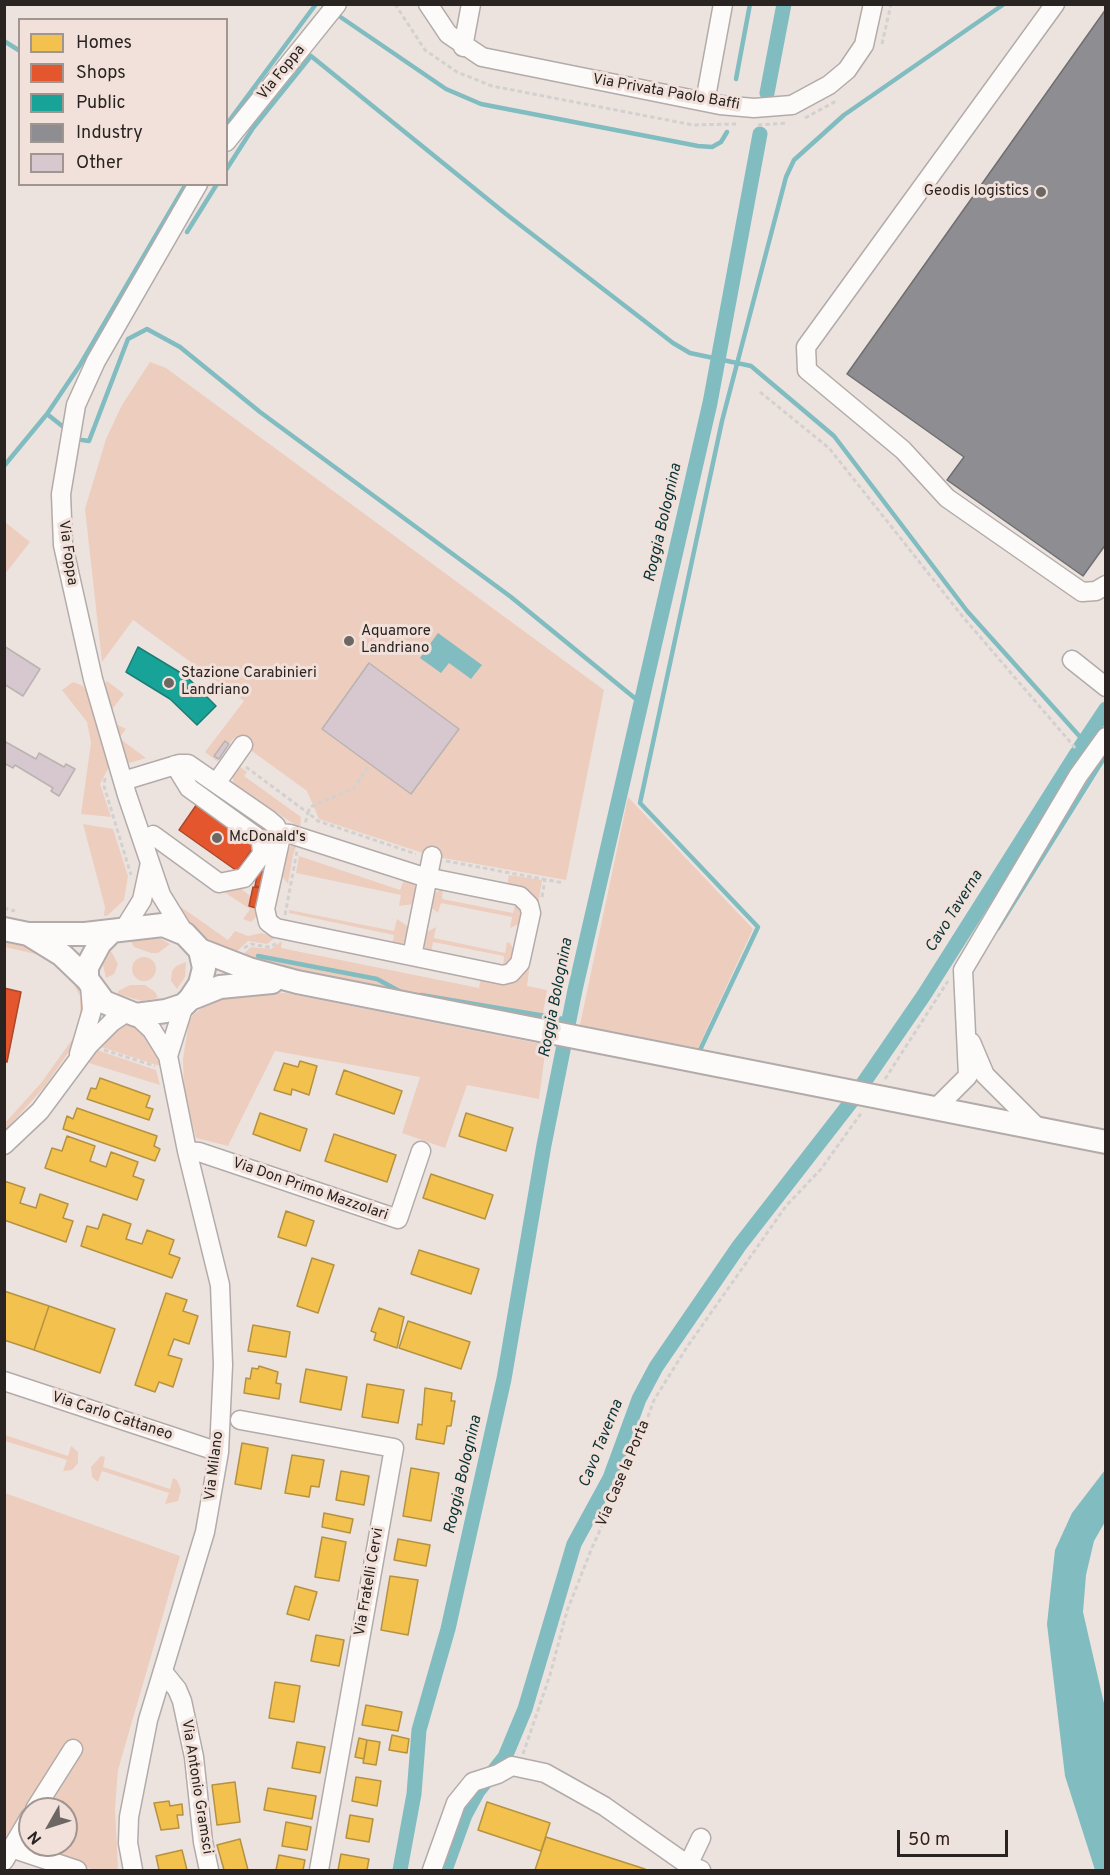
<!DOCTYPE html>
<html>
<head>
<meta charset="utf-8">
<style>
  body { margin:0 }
  #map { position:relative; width:1110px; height:1875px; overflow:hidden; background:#ece3df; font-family:Overpass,sans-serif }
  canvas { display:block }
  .frame { position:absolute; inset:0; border:6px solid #292421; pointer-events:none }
  .legend { position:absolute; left:18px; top:18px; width:210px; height:168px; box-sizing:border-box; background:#f1e1da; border:2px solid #a19590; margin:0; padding:8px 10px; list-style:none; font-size:18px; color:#292421 }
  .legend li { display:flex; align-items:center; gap:12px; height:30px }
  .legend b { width:30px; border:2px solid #a19590 }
  .north { position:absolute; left:18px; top:1797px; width:60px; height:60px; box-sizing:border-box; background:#f1e1da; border:2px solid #a19590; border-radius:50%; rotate:231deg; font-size:16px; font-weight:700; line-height:24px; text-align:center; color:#292421 }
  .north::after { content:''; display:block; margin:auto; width:21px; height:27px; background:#6d6764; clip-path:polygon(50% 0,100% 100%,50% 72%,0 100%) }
  .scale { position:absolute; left:897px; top:1830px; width:111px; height:27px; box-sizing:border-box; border:3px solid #292421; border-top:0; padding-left:8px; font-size:18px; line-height:21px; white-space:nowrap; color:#292421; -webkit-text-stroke:4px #f1e1da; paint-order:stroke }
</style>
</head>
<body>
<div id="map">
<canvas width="1110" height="1875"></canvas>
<div class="frame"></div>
<ul class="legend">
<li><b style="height:16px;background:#f2c14e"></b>Homes</li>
<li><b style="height:16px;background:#e4572e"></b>Shops</li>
<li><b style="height:16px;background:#17a398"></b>Public</li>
<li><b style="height:16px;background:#8d8d92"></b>Industry</li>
<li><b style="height:16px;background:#d6c8ce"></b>Other</li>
</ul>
<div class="north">N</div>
<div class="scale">50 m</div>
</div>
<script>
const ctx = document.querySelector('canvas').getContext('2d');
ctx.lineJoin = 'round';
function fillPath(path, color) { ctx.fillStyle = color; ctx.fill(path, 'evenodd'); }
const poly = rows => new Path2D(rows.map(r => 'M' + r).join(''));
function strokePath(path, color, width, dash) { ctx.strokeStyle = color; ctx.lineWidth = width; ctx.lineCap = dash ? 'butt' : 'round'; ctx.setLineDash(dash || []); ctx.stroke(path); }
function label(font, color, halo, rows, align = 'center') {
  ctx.font = font + ' Overpass,sans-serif'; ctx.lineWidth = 6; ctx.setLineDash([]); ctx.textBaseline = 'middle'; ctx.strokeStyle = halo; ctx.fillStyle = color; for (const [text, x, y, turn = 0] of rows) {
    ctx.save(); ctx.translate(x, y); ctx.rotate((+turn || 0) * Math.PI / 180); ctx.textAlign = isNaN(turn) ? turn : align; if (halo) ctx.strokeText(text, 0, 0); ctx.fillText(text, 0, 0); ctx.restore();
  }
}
const green = poly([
  [150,362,166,368,604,690,566,880,432,856,319,819,307,791,234,738,229,744,225,741,215,755,219,759,217,761,205,752,244,701,133,620,102,662,85,509,106,439,122,405],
  [5,522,30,542,5,574],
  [107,681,124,694,113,708,109,707,103,686],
  [73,682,83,686,87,692,109,767,100,784,111,817,81,814,91,743,87,722,62,690],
  [118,725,126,729,119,738,146,758,129,763,124,757,116,727],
  [239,766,247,772,244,776,301,817,300,828,233,784,233,773],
  [628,797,753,929,698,1048,580,1025],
  [83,824,113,829,128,876,124,900,108,915,104,916,105,907],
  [297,844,293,855,288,884,281,875,287,851,292,845],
  [299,856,400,890,404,879,414,882,417,892,414,904,399,906,401,895,296,873],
  [509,875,542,880,538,905,507,887],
  [237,885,251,897,249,906,256,908,256,917,251,922,243,919,250,909,218,888],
  [443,888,442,899,513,913,516,902,524,912,521,923,510,928,512,917,441,903,438,913,432,908,432,895],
  [181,907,228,940,235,931,248,936,261,933,276,937,267,944,248,941,234,954,200,935,177,911],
  [289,910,394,931,397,919,409,927,407,942,392,945,394,935,289,913],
  [436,927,434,938,505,953,507,942,510,943,515,952,512,962,503,967,504,956,433,942,431,953,424,947,425,933],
  [149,936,161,939,170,944,158,953,151,953,134,947,130,940],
  [5,940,35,946,76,976,88,1003,77,1040,45,1086,5,1131,5,1123,41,1083,74,1037,80,1019,80,996,66,970,44,956,5,947],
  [282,941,281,948,479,988,481,977,530,963,527,986,547,990,541,1025,403,998,367,984,321,974,291,974,238,959,251,947,271,949],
  [111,951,118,964,114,974,106,978,103,965],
  '132 969a12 12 0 1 1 24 0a12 12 0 1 1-24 0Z',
  [186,962,185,977,177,989,171,981,172,971,176,966],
  [130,985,145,985,155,992,158,998,142,1001,118,994,118,991],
  [255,990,285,993,546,1045,539,1099,467,1085,445,1148,402,1133,420,1077,275,1051,228,1146,196,1138,184,1093,183,1059,189,1021,193,1015,210,1002],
  [127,1022,139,1026,156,1048,160,1066,95,1045,104,1035],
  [97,1050,156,1070,160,1085,89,1063],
  [5,1435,68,1456,71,1446,78,1452,78,1463,72,1470,63,1471,67,1460,5,1441],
  [101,1456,105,1457,103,1467,170,1489,173,1478,177,1480,181,1490,178,1501,165,1504,169,1493,102,1471,98,1482,92,1477,91,1467],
  [5,1493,180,1556,118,1770,115,1809,118,1870,95,1870,5,1843],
  [30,1809,66,1809,66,1845,30,1845]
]);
const water = poly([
  [438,633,482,665,471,679,449,663,441,673,420,658],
  [1105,1470,1105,1522,1094,1541,1086,1575,1083,1612,1106,1712,1105,1870,1095,1870,1065,1776,1047,1624,1055,1550,1072,1513]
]);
const homes = poly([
  [300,1061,317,1066,309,1095,292,1089,291,1095,274,1090,284,1063,298,1067,300,1061],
  [344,1070,402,1091,394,1114,336,1094,344,1070],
  [100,1078,150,1096,146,1107,153,1109,149,1120,87,1099,91,1088,96,1089,100,1078],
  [77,1108,157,1136,154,1146,160,1149,155,1161,63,1129,67,1116,73,1119,77,1108],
  [260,1113,307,1129,300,1151,253,1134,260,1113],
  [466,1113,513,1128,506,1151,459,1136,466,1113],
  [334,1134,396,1155,387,1182,325,1161,334,1134],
  [67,1136,95,1146,90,1161,106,1167,111,1152,138,1162,133,1176,144,1180,137,1200,45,1168,52,1148,62,1151,67,1136],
  [431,1174,493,1195,485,1219,423,1198,431,1174],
  [4,1181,25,1188,20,1203,36,1208,40,1194,68,1204,63,1218,73,1221,66,1242,4,1220,4,1181],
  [286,1211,314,1221,306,1246,278,1237,286,1211],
  [103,1214,131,1224,126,1239,142,1244,147,1230,174,1240,169,1254,180,1258,172,1278,81,1246,87,1226,98,1229,103,1214],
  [419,1250,479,1269,471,1294,411,1274,419,1250],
  [312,1258,334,1265,318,1313,297,1306,312,1258],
  [4,1291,49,1306,34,1350,4,1340,4,1291],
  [166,1293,187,1300,183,1311,198,1316,189,1344,174,1339,168,1355,182,1359,173,1387,159,1382,155,1392,135,1385,166,1293],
  [49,1306,115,1329,100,1373,34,1350,49,1306],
  [379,1308,404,1317,397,1348,374,1340,376,1333,371,1331,379,1308],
  [408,1321,470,1342,461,1369,399,1348,408,1321],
  [253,1325,290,1332,286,1357,248,1351,253,1325],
  [259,1366,278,1372,276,1383,281,1384,279,1399,244,1393,246,1378,250,1379,252,1368,258,1369,259,1366],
  [306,1369,347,1377,341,1410,300,1402,306,1369],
  [367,1384,404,1390,398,1423,362,1417,367,1384],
  [425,1388,452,1393,451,1401,455,1401,451,1426,447,1426,444,1444,416,1439,418,1424,422,1425,425,1388],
  [242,1443,268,1448,261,1489,235,1484,242,1443],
  [292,1455,324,1460,319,1487,311,1486,309,1497,285,1493,292,1455],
  [411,1468,439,1473,431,1521,403,1516,411,1468],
  [341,1471,369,1476,364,1505,336,1500,341,1471],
  [324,1513,353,1519,350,1533,322,1527,324,1513],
  [322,1537,346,1542,339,1581,315,1577,322,1537],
  [398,1539,430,1545,426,1566,394,1560,398,1539],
  [390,1576,418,1580,408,1635,381,1630,390,1576],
  [295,1586,317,1592,309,1620,287,1614,295,1586],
  [316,1635,344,1640,339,1666,311,1661,316,1635],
  [275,1682,300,1686,294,1722,269,1718,275,1682],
  [366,1705,402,1712,398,1731,362,1725,366,1705],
  [392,1735,409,1739,407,1753,389,1750,392,1735],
  [359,1738,367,1740,364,1759,355,1757,359,1738],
  [367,1740,380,1742,376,1765,363,1763,367,1740],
  [297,1742,325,1747,320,1773,292,1768,297,1742],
  [356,1777,381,1781,377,1806,352,1801,356,1777],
  [235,1782,240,1822,217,1825,212,1785,235,1782],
  [268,1788,316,1796,312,1819,264,1810,268,1788],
  [169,1801,170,1806,182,1804,183,1815,177,1815,179,1828,161,1830,154,1803,169,1801],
  [487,1802,550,1823,541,1851,478,1830,487,1802],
  [350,1815,373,1819,369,1842,346,1838,350,1815],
  [286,1822,311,1827,307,1850,282,1846,286,1822],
  [546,1837,645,1869,644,1870,535,1870,546,1837],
  [240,1839,248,1870,224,1870,217,1845,240,1839],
  [182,1850,187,1870,159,1870,156,1856,182,1850],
  [341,1854,369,1859,367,1870,338,1870,341,1854],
  [279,1855,305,1860,303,1870,276,1870,279,1855]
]);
const shops = poly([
  [197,804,255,845,237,871,179,830,197,804],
  [258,871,264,872,261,887,255,886,258,871],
  [253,887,261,888,256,908,249,906,253,887],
  [4,988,21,992,7,1062,4,1062,4,988]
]);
const public = poly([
  [138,647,186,676,216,706,197,725,170,699,126,672,138,647]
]);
const industry = poly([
  [1106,9,1106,544,1083,576,947,480,964,457,847,374,1106,9]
]);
const stream = poly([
  [339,16,446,89,481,104,698,146,712,147,721,142,727,132],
  [4,41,20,51],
  [736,79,750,4],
  [226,125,316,4],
  [226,170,253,128,311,56,506,214,673,343,690,353,751,366,834,436,967,611,1091,749],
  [187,232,217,184],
  [47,414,66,429],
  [82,440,89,441,128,339,147,329,180,347,260,412,511,597,642,704],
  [4,466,47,414,80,365,186,184],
  [998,928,1106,755],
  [258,956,377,979,401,992],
  [421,995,569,1020],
  [700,1050,758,927,640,803,722,421,786,177,794,160,844,115,1004,4]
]);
const canal = poly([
  [767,93,784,4],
  [1080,748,1106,709],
  [860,1088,924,995,1077,753],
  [400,1870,414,1794,419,1730,448,1629,504,1379,544,1145,575,990,710,403,760,134],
  [445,1870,465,1815,478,1791,505,1757,525,1709,574,1544,610,1478,639,1399,656,1367,739,1246,851,1102]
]);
const building = poly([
  [4,646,40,669,23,696,4,684,4,646],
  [369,663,459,729,411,794,322,729,369,663],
  [4,741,36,759,39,753,64,767,66,764,75,769,59,796,51,791,53,788,15,765,13,768,4,763,4,741],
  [225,741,229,744,219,759,214,756,225,741]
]);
const path = poly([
  [395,4,425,50,457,72,492,86,693,125,736,124],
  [882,44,891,4],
  [805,118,838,100],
  [758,125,787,123],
  [760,392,829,448,963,617,1077,750],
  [246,767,308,813,305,824],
  [368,767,354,788,310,807,308,813,318,821,416,854],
  [105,778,104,786,131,875],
  [446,861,564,883],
  [542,897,545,879],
  [4,908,15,911],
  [285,915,297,851],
  [244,948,251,944,268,947,276,944],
  [104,1050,155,1066],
  [885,1079,948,981],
  [523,1754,550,1675,567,1611,591,1550,633,1457,654,1400,687,1347,786,1206,821,1169,862,1112]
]);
const minor = poly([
  [428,4,448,34,482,57,720,105,754,108,792,105,829,85,847,70,864,45,873,4],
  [1055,4,806,347,807,370,903,450,947,498,1082,592,1096,591,1106,585],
  [463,47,471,4],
  [705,102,723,4],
  [226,142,337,4],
  [1072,660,1106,687],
  [123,781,179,764,188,764,269,820,276,826,280,841,265,909,268,922,276,928,503,975,511,973,520,963,531,913,529,905,520,896,421,876,290,834,279,833],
  [217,782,243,745],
  [153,835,219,883,244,878,262,854,261,840,189,788,175,765],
  [124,929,142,900,150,863],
  [185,934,161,895,127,795,93,679,63,545,61,494,76,405,96,361,198,184],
  [412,956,432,856],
  [971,1042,985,1075,1038,1128],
  [79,1054,92,1010,90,985],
  [168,1056,184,1005],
  [936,1108,968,1076,963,970,1078,776,1106,737],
  [4,1145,40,1111,89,1045,112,1022,127,1012],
  [187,1151,199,1152,398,1219,421,1151],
  [4,1381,219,1452],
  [240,1420,394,1448,319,1870],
  [164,1673,177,1689,182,1701,194,1757,203,1842,209,1870],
  [35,1809,73,1749],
  [11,1848,77,1870],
  [4,1861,30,1817],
  [688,1865,701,1838],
  [133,1870,128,1843,129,1817,148,1720,205,1532,219,1452,223,1365,220,1285,187,1151,168,1056,152,1030,136,1015],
  [432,1870,456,1803,473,1782,498,1774,512,1766,545,1773,604,1806,688,1865,701,1870]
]);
const major = poly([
  [4,929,28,934,85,934,163,925,185,934,200,950,204,968,200,984,190,999,184,1005,166,1011,136,1015,104,1002,87,979,87,967,100,943,110,933],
  [28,934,62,955,87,979],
  [200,950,249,969,297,982,1106,1142],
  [190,999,220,987,272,982]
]);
const markers = [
  [1041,192,6,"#6d6764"],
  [349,641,6,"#6d6764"],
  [169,683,6,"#6d6764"],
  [217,838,6,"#6d6764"]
];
const streetNames = [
  ["Via Foppa",282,73,-51],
  ["Via Privata Paolo Baffi",666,93,10],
  ["Via Foppa",67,553,82],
  ["Via Don Primo Mazzolari",310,1190,19],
  ["Via Carlo Cattaneo",112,1417,18],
  ["Via Milano",215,1466,-83],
  ["Via Case la Porta",624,1474,-67],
  ["Via Fratelli Cervi",370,1582,-80],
  ["Via Antonio Gramsci",196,1787,81]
];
const poiNames = [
  ["Geodis logistics",1029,192,"right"],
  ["Aquamore",361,632],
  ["Landriano",361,649],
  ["Stazione Carabinieri",181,674],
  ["Landriano",181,691],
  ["McDonald's",229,838]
];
const waterNames = [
  ["Roggia Bolognina",664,523,-77],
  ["Cavo Taverna",955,912,-58],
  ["Roggia Bolognina",557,998,-79],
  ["Cavo Taverna",602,1444,-68],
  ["Roggia Bolognina",464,1475,-77]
];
fillPath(green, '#edcdbe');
fillPath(water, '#81bcc0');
fillPath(homes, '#f2c14e');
strokePath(homes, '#b69240', 1.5);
fillPath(shops, '#e4572e');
strokePath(shops, '#ac482a', 1.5);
fillPath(public, '#17a398');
strokePath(public, '#1c7d74', 1.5);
fillPath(industry, '#8d8d92');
strokePath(industry, '#6f6e70', 1.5);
strokePath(stream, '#81bcc0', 4.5);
strokePath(canal, '#81bcc0', 15);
fillPath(building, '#d6c8ce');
strokePath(building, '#b9b3b2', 1.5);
strokePath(minor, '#b2aba9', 21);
strokePath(major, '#b2aba9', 26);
strokePath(path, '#d3d1d0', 3, [4.5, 3]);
strokePath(minor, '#fcfbfa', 18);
strokePath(major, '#fcfbfa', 22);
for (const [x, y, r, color] of markers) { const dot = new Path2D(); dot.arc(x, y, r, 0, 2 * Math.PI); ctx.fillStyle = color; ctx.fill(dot); strokePath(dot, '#f1e1da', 2); }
label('15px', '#292421', '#f1e1da', streetNames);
label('15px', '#292421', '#f1e1da', poiNames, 'left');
label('italic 16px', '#063336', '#f1e1da', waterNames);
</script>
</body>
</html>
